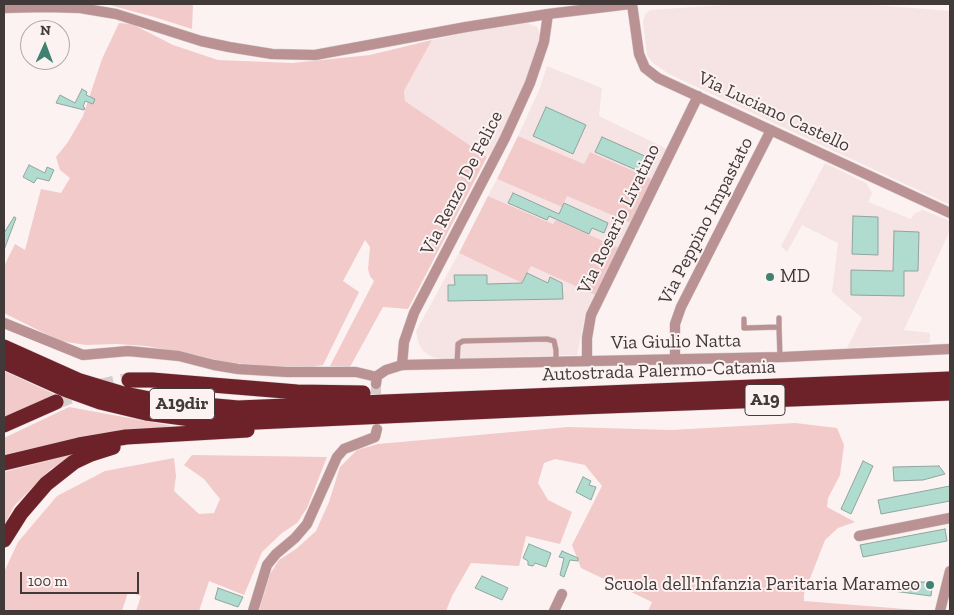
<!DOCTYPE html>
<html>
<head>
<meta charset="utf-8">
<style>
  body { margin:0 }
  #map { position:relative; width:954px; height:615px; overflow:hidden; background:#fcf2f2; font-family:"Zilla Slab",serif }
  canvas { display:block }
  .frame { position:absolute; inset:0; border:5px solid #423939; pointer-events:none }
  .north { position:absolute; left:20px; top:20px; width:50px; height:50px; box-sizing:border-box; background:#fcf2f2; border:1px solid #b2a8a8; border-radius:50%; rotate:2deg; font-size:14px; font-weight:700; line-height:20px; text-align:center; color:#423939 }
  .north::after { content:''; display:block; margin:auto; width:18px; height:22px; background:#408172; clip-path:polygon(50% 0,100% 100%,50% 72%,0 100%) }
  .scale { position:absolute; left:20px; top:572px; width:119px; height:22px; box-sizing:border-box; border:2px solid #423939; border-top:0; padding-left:6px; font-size:15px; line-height:18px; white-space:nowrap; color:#423939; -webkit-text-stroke:4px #fcf2f2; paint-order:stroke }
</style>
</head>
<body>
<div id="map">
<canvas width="954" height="615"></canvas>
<div class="frame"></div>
<div class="north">N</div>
<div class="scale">100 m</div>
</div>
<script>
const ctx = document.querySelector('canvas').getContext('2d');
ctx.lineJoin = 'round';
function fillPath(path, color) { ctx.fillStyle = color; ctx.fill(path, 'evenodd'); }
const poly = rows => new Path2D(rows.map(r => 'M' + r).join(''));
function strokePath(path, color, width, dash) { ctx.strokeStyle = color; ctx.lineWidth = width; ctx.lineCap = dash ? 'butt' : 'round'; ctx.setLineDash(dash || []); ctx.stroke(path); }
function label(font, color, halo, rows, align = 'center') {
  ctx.font = font + ' "Zilla Slab",serif'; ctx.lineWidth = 4; ctx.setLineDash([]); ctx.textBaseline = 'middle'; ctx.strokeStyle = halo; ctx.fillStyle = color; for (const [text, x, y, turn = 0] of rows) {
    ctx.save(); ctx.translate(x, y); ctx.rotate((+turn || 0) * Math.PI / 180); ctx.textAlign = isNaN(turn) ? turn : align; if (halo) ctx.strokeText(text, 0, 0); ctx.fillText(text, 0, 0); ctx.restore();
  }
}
const built = poly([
  [740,4,863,4,950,11,950,205,669,74,653,63,647,55,643,22,645,15,650,10],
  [527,23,537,27,541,37,517,105,491,153,487,157,405,101,404,91,432,40,470,32],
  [547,66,602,88,599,116,667,149,652,179,590,152,584,164,518,136,540,88],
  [825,163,866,183,872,193,868,202,911,219,914,214,923,210,950,221,950,230,904,330,930,333,930,343,847,348,862,318,832,292,838,243,802,225,787,252,781,246],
  [497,179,562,207,567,195,631,223,619,248,556,221,554,224,488,196],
  [459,253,522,283,531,266,595,295,585,316,577,355,443,359,432,357,423,351,418,342,416,331]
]);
const green = poly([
  [106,4,193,4,192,29,154,17],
  [119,23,132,24,173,45,218,60,292,63,370,55,432,40,404,91,405,101,487,157,408,309,383,307,350,367,330,366,374,281,370,276,368,269,370,247,365,240,343,281,359,292,323,365,312,367,265,366,224,362,197,355,146,346,117,344,86,345,60,341,4,313,4,266,15,244,25,250,41,189,61,193,70,178,60,170,56,157,68,142,83,116,102,59],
  [518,136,584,164,590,152,652,179,631,223,567,196,562,207,497,179],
  [488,196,553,224,556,220,619,248,595,295,531,266,522,283,459,253],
  [4,371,54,394,4,420],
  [69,407,173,426,61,442,4,455,4,438],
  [795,423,837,428,844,445,840,475,828,498,827,507,855,522,838,528,825,540,804,594,804,601,930,611,648,611,652,602,581,568,572,545,602,486,585,465,555,459,544,463,538,483,548,500,572,512,560,544,526,536,519,566,471,563,452,596,446,611,259,611,270,574,279,560,296,549,316,531,329,502,340,467,357,450,378,444,568,427,671,430],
  [82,452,51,469,14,506,4,526,4,472],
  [192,455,327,457,307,508,297,523,282,533,262,552,244,595,209,581,199,611,136,611,141,596,128,592,122,611,4,611,4,572,18,542,57,496,105,471,174,458,176,476,174,491,199,514,214,513,220,499,204,479,184,465]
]);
const building = poly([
  [82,89,87,92,86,95,95,99,93,104,85,101,83,107,85,108,84,110,56,103,60,95,75,103,82,89],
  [546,107,586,125,573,154,533,136,546,107],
  [602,137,647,157,641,172,595,152,602,137],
  [29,165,45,173,47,167,54,170,49,181,37,178,34,183,23,177,29,165],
  [513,193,559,214,564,203,608,223,604,233,592,228,589,234,549,216,547,220,508,203,513,193],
  [853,216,878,217,878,255,852,254,853,216],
  [14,217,16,218,4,250,4,233,14,217],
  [894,231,919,232,918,271,904,271,904,296,851,295,851,270,893,271,894,231],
  [527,273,548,283,550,277,562,283,563,299,448,301,448,285,455,285,454,275,487,275,487,284,522,283,527,273],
  [863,461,873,466,851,514,841,509,863,461],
  [939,466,945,474,923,480,894,481,893,467,939,466],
  [583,477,591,481,589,485,596,487,591,500,576,492,583,477],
  [950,486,950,501,881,514,878,500,950,486],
  [945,529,947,541,863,557,860,545,945,529],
  [529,544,551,553,546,567,535,563,533,566,528,565,528,561,523,558,529,544],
  [562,551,578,558,578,561,570,560,564,577,560,575,564,558,559,557,562,551],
  [482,576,508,588,502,600,475,588,482,576],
  [922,582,933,582,931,596,893,591,893,588,915,586,915,583,922,582],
  [218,588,243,597,238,607,215,599,218,588]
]);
const tertiaryTunnel = poly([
  [376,384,376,408]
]);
const motorwayTunnel = poly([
  [56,402,88,389,129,380]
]);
const service = poly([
  [744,319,744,328,779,327,779,318],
  [779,327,780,357],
  [457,364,458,344,463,341,547,339,554,341,556,350,556,361]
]);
const minor = poly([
  [632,4,639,54,645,68,658,78,950,213],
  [4,8,45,7,80,8,116,14,201,41,229,47,272,54,315,55,466,27,548,14,630,4],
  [4,323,83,355,128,351,149,353,179,356,214,365,238,369,287,372,356,372,377,377],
  [675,359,675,324,681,307,771,130],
  [587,361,587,338,591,315,698,96],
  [402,365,404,342,414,313,505,138,530,83,544,42,548,14],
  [859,536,950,518],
  [554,611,562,594]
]);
const tertiary = poly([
  [376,384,377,376,386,370,402,365,783,357,950,349],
  [253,611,267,565,276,554,295,538,307,524,337,457,344,449,375,437,377,429],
  [940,611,950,571]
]);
const motorway = poly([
  [4,347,80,381,120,393,160,401,238,408,950,379],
  [4,362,64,389,100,402,146,413,191,419,256,422,580,407,950,393],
  [129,380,152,380,297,392,363,393],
  [4,425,56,402],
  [4,463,79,445,126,437,247,430],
  [4,540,21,513,46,484,74,462,91,454,113,447]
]);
const markers = [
  [770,277,5,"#408172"],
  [930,585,5,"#408172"]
];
const shields = [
  [765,400,40],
  [182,404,65]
];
const shieldNames = [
  ["A19",765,400],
  ["A19dir",182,404]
];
const streetNames = [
  ["Via Luciano Castello",774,112,25],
  ["Via Renzo De Felice",462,183,-63],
  ["Via Rosario Livatino",619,219,-64],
  ["Via Peppino Impastato",706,221,-63],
  ["Via Giulio Natta",676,342,-1],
  ["Autostrada Palermo-Catania",659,371,-2]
];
const poiNames = [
  ["MD",780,277],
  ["Scuola dell'Infanzia Paritaria Marameo",920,585,"right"]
];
fillPath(built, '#f6e4e4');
fillPath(green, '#f2caca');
fillPath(building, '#b0dbcf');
strokePath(building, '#90a59f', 1);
strokePath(tertiaryTunnel, '#d7cdcd', 10, [10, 5]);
strokePath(motorwayTunnel, '#d7cdcd', 15, [15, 8]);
strokePath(service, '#d7cdcd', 6);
strokePath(minor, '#d7cdcd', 11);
strokePath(tertiary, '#d7cdcd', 11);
strokePath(motorway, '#d7cdcd', 16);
strokePath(service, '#bb9293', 5);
strokePath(minor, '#bb9293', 10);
strokePath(tertiary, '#bb9293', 10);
strokePath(motorway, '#6d2129', 15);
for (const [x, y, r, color] of markers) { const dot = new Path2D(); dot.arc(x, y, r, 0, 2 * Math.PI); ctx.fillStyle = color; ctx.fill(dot); strokePath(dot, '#fcf2f2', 2); }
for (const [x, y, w] of shields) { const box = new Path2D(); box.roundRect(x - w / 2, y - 15.5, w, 31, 4); ctx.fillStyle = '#fcf2f2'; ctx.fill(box); strokePath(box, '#423939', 1); }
label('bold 18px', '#423939', null, shieldNames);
label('19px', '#423939', '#fcf2f2', streetNames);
label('19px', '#423939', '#fcf2f2', poiNames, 'left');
</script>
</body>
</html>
